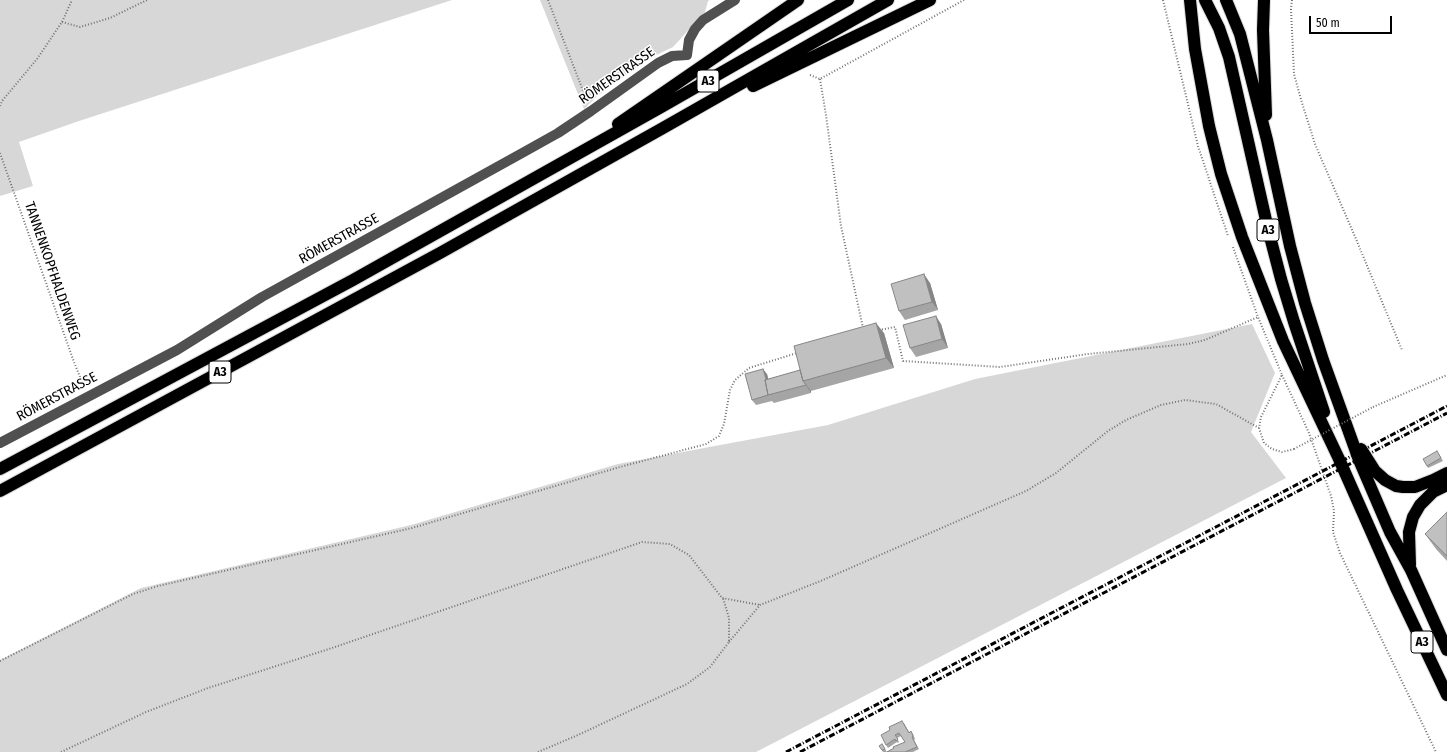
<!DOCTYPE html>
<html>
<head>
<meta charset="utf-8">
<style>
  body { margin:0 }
  #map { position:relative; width:1447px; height:752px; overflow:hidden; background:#fff; font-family:"Fira Sans Condensed",sans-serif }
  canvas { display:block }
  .scale { position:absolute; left:1309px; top:16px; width:83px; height:18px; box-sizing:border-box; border:2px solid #000; border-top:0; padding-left:5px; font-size:12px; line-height:14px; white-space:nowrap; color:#000; -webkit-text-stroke:3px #fff; paint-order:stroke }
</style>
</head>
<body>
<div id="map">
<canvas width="1447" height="752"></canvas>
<div class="scale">50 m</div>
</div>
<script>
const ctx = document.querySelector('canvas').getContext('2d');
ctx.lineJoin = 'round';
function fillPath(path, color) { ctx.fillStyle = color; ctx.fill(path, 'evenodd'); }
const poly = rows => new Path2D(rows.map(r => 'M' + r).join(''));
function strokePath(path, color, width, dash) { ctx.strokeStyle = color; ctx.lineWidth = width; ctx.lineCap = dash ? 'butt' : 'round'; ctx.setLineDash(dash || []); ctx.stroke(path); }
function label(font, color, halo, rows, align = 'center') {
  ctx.font = font + ' "Fira Sans Condensed",sans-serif'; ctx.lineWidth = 3; ctx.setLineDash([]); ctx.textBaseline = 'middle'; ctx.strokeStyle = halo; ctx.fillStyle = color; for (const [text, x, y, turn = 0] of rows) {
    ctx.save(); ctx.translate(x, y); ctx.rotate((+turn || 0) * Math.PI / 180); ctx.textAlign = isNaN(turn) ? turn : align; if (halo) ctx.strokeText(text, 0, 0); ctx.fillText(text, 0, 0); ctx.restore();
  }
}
const green = poly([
  [0,0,452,0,79,121,19,142,33,186,0,196],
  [540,0,710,0,708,1,705,12,673,47,648,59,597,96,584,109],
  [1252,324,1275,373,1251,432,1286,478,756,752,0,752,0,660,141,588,411,525,618,464,828,425,975,379]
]);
const path = poly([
  [548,0,587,101],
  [1163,0,1198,146,1228,236],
  [1292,0,1291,9,1294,74,1302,103,1315,144,1356,239,1402,350],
  [62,22,80,27,110,18,147,0],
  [810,75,820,79,964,0],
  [820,79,826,115,841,226,863,328],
  [0,106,2,101,37,59,62,22,72,0],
  [0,153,74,362,84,387],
  [1233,247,1258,317,1282,375,1261,417,1259,428,1264,443,1272,449,1282,452,1294,449],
  [879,330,895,327,903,361,1000,367,1088,354,1188,344,1205,340,1258,317],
  [1282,375,1309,433,1331,496,1334,511,1333,532,1340,553,1436,752],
  [1373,407,1447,375],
  [729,642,760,605,823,580,1026,491,1056,473,1108,431,1126,420,1161,405,1185,400,1216,404,1259,428],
  [0,661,133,594,158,586,412,528,620,467,706,444,719,436,724,424,730,390,735,380,749,368,797,353],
  [61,752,146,712,208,688,332,648,642,542,670,544,689,555,722,598,760,605],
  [538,752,578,735,687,684,710,667,729,642,729,618,723,598]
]);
const minor = poly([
  [0,443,177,350,262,297,524,152,558,133,591,111,658,63,672,56,687,55,689,40,695,29,703,20,735,0]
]);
const highway = poly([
  [1190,0,1195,49,1209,126,1221,174,1242,237,1283,341,1339,459,1397,590,1447,695],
  [1205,0,1219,28,1229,57,1268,229,1281,279,1294,322,1324,412],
  [1226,0,1240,34,1267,140,1290,246,1305,303,1323,360,1359,460,1390,532,1411,570,1447,650],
  [1264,0,1263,30,1266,115],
  [753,86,930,0],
  [618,124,798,0],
  [1361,449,1375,471,1385,480,1396,486,1403,487,1415,487,1433,480,1447,473],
  [0,469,353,280,663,106,848,0],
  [0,491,440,253,663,128,888,0],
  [1410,565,1409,532,1413,517,1420,505,1433,492,1447,485]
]);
const rail = poly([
  [786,752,1447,406],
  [800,752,1447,413]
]);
const pathBridge = poly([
  [1294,449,1373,407]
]);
const wall = poly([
  [930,283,938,310,905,320,899,311],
  [941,324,948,348,916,357,910,348],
  [884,333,894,368,811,391,811,393,774,403,772,401,756,405,752,400,767,374,768,379,800,370],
  [1439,454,1443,461,1428,468,1427,466],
  [1447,512,1447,561,1436,549,1425,534],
  [904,723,909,732,911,731,913,734,915,739,914,740,919,749,913,752,887,752,905,742,901,736,897,738,899,742,898,743,897,742,888,748,886,745],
  [879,746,884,747,887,752,883,752]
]);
const shadedWall = poly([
  [924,274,930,283,938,310,932,302],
  [936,316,941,324,948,348,942,339],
  [876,323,884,333,894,368,886,358],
  [763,369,767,374,772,394,770,395],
  [805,383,811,391,811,393,806,385]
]);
const building = poly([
  [924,274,932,302,899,311,891,284,924,274],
  [936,316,942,339,910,348,903,325,936,316],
  [876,323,886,358,803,381,794,346,876,323],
  [763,369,766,379,765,380,768,395,752,400,745,374,763,369],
  [800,370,803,381,806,385,768,395,765,380,800,370],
  [1437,451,1441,458,1427,466,1423,459,1437,451],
  [1447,512,1447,556,1425,534,1447,512],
  [902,721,909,733,911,731,913,736,912,737,917,747,905,752,887,752,894,748,893,747,905,742,899,733,895,735,898,739,896,741,895,739,886,745,881,735,890,730,889,727,902,721],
  [882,744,885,749,882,750,879,746,882,744]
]);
const shields = [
  [708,81,22],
  [1268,230,22],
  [220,372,22],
  [1422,642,22]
];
const shieldNames = [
  ["A3",708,81],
  ["A3",1268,230],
  ["A3",220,372],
  ["A3",1422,642]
];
const streetNames = [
  ["RÖMERSTRASSE",617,76,-35],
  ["RÖMERSTRASSE",339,239,-29],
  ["TANNENKOPFHALDENWEG",52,271,71],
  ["RÖMERSTRASSE",57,397,-28]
];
fillPath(green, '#d7d7d7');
strokePath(highway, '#dbdbdb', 14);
strokePath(path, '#727272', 2, [1, 2]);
strokePath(minor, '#505050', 10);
strokePath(highway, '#000', 12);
strokePath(rail, '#000', 3, [6, 2, 1, 2]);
strokePath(pathBridge, '#727272', 2, [1, 2]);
fillPath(wall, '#a5a5a5');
fillPath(shadedWall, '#868686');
fillPath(building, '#c0c0c0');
strokePath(building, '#868686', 1);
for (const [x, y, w] of shields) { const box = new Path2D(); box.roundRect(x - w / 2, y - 11, w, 22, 3); ctx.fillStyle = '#fff'; ctx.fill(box); strokePath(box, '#000', 1); }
label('bold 13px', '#000', null, shieldNames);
label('14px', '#000', '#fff', streetNames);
</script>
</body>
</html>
